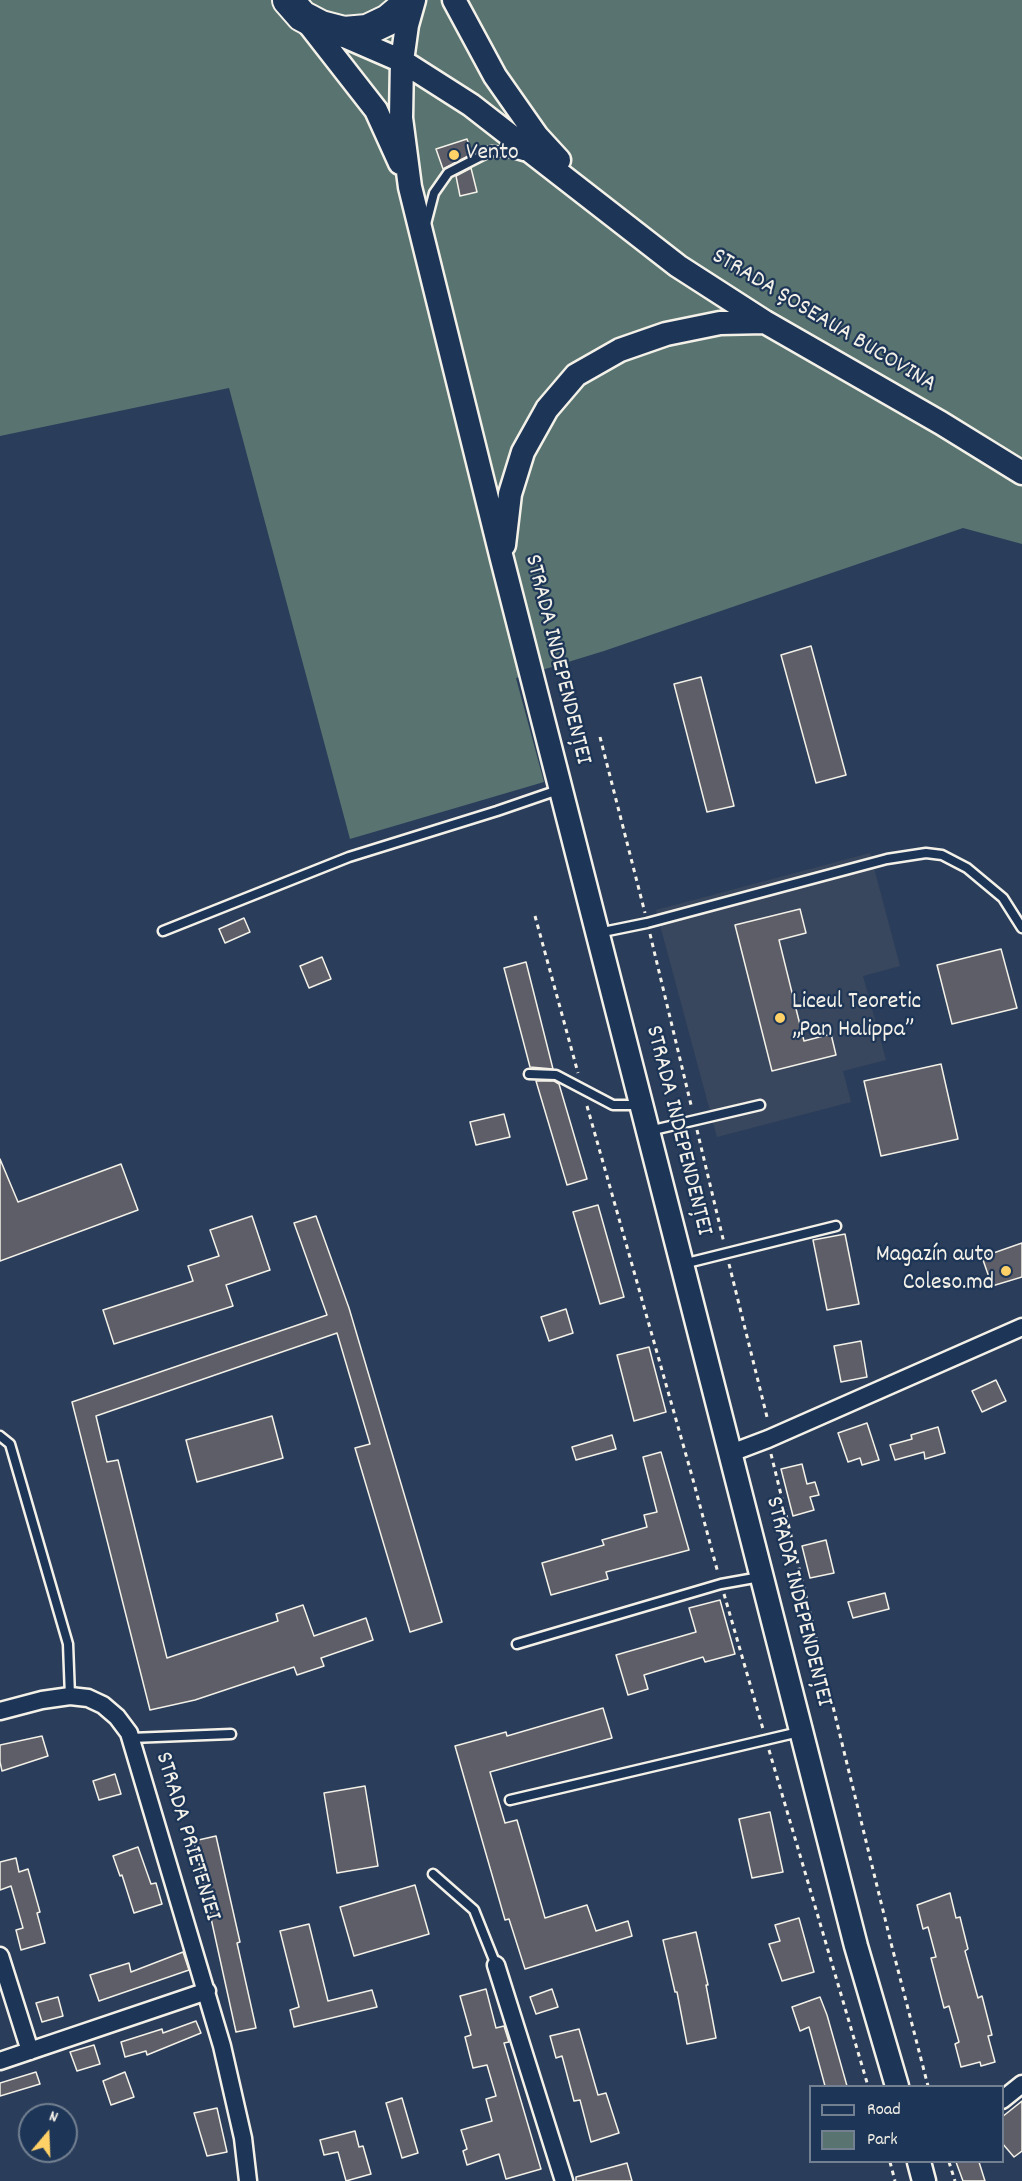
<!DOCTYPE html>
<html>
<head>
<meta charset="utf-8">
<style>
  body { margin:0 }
  #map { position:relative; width:1022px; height:2181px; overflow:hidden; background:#2a3d5a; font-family:Dekko,sans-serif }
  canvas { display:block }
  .legend { position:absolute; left:809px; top:2085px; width:195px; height:78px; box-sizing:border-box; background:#1d3557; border:2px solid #738091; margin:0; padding:8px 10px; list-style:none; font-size:18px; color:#f4f1e8 }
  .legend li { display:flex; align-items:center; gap:12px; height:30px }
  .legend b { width:30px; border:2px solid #738091 }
  .north { position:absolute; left:18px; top:2103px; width:60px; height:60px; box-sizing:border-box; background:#1d3557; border:2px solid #738091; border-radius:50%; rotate:19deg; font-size:16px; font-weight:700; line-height:24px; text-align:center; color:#f4f1e8 }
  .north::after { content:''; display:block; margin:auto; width:21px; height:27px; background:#ffd166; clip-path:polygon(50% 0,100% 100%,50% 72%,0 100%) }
</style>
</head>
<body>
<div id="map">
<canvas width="1022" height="2181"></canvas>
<ul class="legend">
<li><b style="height:8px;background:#1d3557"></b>Road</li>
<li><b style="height:16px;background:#587370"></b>Park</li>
</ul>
<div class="north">N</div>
</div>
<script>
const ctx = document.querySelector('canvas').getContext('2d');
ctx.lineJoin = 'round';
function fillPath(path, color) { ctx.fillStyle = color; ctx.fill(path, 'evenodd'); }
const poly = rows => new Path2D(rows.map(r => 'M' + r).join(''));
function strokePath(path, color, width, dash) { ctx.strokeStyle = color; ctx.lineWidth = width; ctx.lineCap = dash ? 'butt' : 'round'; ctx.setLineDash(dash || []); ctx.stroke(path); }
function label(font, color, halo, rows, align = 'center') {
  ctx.font = font + ' Dekko,sans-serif'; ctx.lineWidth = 4.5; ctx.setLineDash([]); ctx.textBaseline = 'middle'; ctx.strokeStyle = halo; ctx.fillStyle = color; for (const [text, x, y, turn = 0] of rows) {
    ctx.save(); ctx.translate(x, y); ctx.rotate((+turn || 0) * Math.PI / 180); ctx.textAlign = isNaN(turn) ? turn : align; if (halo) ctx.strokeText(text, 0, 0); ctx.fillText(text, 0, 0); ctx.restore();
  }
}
const built = poly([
  [870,853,900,966,863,976,886,1060,843,1071,851,1102,717,1137,656,910]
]);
const green = poly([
  [0,0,1022,0,1022,544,963,528,604,651,516,678,544,782,350,839,229,388,0,436]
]);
const building = poly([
  [467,139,472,154,443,169,436,149,467,139],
  [471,168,477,192,460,196,456,176,471,168],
  [811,646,846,775,816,783,781,655,811,646],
  [701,677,734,806,707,812,674,684,701,677],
  [800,909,806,933,779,940,804,1041,831,1034,836,1055,772,1071,735,925,800,909],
  [244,918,250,932,225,943,219,929,244,918],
  [1001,949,1017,1008,952,1024,937,965,1001,949],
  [322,957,331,979,309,988,300,966,322,957],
  [526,962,553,1069,530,1067,504,968,526,962],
  [941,1064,958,1139,881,1156,864,1081,941,1064],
  [536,1081,554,1081,559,1084,587,1179,567,1185,536,1081],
  [504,1114,510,1137,476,1145,470,1122,504,1114],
  [0,1159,18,1202,121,1164,138,1210,0,1261,0,1159],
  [598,1205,624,1297,600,1304,573,1212,598,1205],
  [252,1216,270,1270,226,1285,233,1306,114,1344,103,1310,193,1281,188,1266,219,1256,210,1230,252,1216],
  [316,1216,349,1308,442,1622,410,1632,355,1448,370,1444,337,1333,96,1416,107,1462,118,1460,167,1658,278,1621,276,1614,303,1605,314,1636,366,1618,373,1640,321,1658,324,1666,297,1675,294,1667,195,1700,150,1710,72,1402,327,1315,294,1223,316,1216],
  [845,1234,859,1304,827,1310,813,1240,845,1234],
  [1022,1243,1022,1277,992,1286,982,1257,1022,1243],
  [566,1309,573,1333,549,1341,541,1317,566,1309],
  [861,1341,867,1377,841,1382,834,1346,861,1341],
  [649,1347,666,1412,634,1421,617,1355,649,1347],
  [996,1380,1006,1401,982,1412,972,1391,996,1380],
  [272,1416,283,1458,197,1482,186,1440,272,1416],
  [867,1423,879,1460,862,1465,860,1458,848,1462,838,1433,867,1423],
  [938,1427,945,1453,925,1459,924,1452,895,1460,890,1445,912,1439,911,1435,938,1427],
  [612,1435,616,1449,576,1460,572,1447,612,1435],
  [661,1452,689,1550,606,1572,608,1579,551,1595,542,1563,604,1545,602,1540,647,1527,644,1515,657,1512,643,1457,661,1452],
  [802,1464,807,1484,815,1482,819,1495,810,1497,814,1510,793,1516,781,1469,802,1464],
  [826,1540,834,1573,810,1578,802,1546,826,1540],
  [885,1593,889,1609,853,1618,848,1602,885,1593],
  [720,1600,735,1654,705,1662,703,1657,644,1675,648,1689,628,1695,616,1655,696,1632,689,1608,720,1600],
  [603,1708,612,1738,490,1772,505,1823,517,1820,545,1918,587,1905,596,1931,628,1921,632,1936,525,1969,509,1919,505,1920,455,1746,506,1732,507,1736,603,1708],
  [42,1736,48,1756,2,1771,0,1762,0,1745,42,1736],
  [115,1774,121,1794,99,1800,93,1781,115,1774],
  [365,1786,378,1866,337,1873,324,1793,365,1786],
  [770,1812,783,1872,752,1878,739,1819,770,1812],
  [216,1836,240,1942,237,1943,256,2028,236,2032,194,1841,216,1836],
  [138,1847,151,1884,156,1883,162,1904,134,1913,122,1875,120,1876,113,1856,138,1847],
  [16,1858,19,1872,28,1869,40,1912,37,1913,45,1943,21,1950,16,1930,23,1928,11,1886,0,1890,0,1862,16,1858],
  [415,1885,429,1934,354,1956,340,1907,415,1885],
  [950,1893,956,1918,960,1917,968,1949,965,1951,978,1998,982,1996,992,2035,988,2036,995,2062,981,2066,980,2062,961,2067,955,2044,959,2042,949,2006,944,2008,931,1958,936,1957,928,1927,923,1929,917,1905,950,1893],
  [799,1918,814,1972,782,1981,769,1944,780,1941,775,1925,799,1918],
  [309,1924,328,2001,372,1990,377,2007,294,2027,290,2010,299,2007,280,1931,309,1924],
  [696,1932,708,1985,706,1985,716,2038,687,2044,677,1992,675,1992,663,1940,696,1932],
  [183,1952,189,1970,99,2001,90,1975,129,1963,131,1972,183,1952],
  [486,1989,496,2028,504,2026,509,2042,504,2043,541,2169,506,2179,499,2154,467,2165,463,2151,467,2149,461,2130,492,2121,486,2099,496,2096,487,2065,473,2068,465,2037,471,2035,460,1996,486,1989],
  [552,1989,558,2007,536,2014,530,1997,552,1989],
  [58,1997,63,2016,42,2022,36,2003,58,1997],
  [820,1997,827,2015,847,2086,825,2086,809,2027,800,2031,792,2007,820,1997],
  [196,2021,201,2033,147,2055,146,2051,125,2057,121,2042,162,2029,163,2033,196,2021],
  [579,2029,598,2095,606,2093,619,2133,591,2142,580,2100,574,2101,562,2056,556,2058,550,2036,579,2029],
  [94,2045,100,2064,77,2071,70,2052,94,2045],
  [36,2072,40,2084,0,2096,0,2083,36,2072],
  [125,2072,134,2097,111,2105,103,2081,125,2072],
  [402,2098,418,2153,402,2158,386,2103,402,2098],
  [1022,2101,1022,2151,1014,2157,1002,2143,1002,2117,1022,2101],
  [217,2108,227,2152,207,2156,194,2113,217,2108],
  [355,2131,359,2147,363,2146,371,2174,346,2181,338,2152,324,2155,320,2140,355,2131],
  [956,2162,979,2162,985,2181,963,2181,956,2162],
  [627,2163,632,2181,576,2181,576,2177,627,2163]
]);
const path = poly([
  [600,737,645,913],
  [535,916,578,1073],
  [650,934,692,1109],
  [587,1106,692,1476,718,1573],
  [697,1130,724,1243],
  [729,1264,768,1421],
  [771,1454,891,1943,928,2086],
  [724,1594,763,1729],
  [769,1750,868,2086],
  [890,2162,895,2181],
  [949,2162,955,2181]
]);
const lane = poly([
  [426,224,434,193,448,173,491,151,509,152,523,156],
  [163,931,349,857,497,811,561,789],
  [598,933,647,923,887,859,926,853,942,855,967,868,1003,898,1022,928],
  [529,1074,556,1075,613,1105,641,1105],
  [649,1131,760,1105],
  [683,1264,836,1226],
  [0,1436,10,1444,68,1644,70,1696],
  [517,1644,721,1584,760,1577],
  [131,1738,231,1734],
  [510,1800,799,1732],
  [433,1874,474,1910,496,1965]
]);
const street = poly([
  [731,1453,768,1439,1022,1327],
  [0,1711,42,1700,70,1696,88,1698,103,1705,117,1717,129,1733,222,2046,243,2138,248,2181],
  [0,1956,30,2051],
  [496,1965,564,2181],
  [0,2061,207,1991],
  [1002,2100,1022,2084]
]);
const secondary = poly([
  [414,0,407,25,402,61,401,118,410,187,502,559,856,1946,897,2086],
  [454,0,495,76,537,136,559,160],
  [305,19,376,110,400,163],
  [342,35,402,61,471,105,678,266,765,322,941,423,1022,473],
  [504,545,510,494,523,452,547,409,576,375,620,350,666,334,720,323,765,322],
  [919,2162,924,2181]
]);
const highway = poly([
  [288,0,302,16,321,26,344,32,367,30,388,20,406,5,409,0]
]);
const markers = [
  [454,155,6,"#ffd166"],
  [780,1018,6,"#ffd166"],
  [1006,1271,6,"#ffd166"]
];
const poiNames = [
  ["Vento",466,155],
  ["Liceul Teoretic",792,1004],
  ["„Pan Halippa”",792,1032],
  ["Magazín auto",994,1257,"right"],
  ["Coleso.md",994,1285,"right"]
];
const streetNames = [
  ["STRADA ȘOSEAUA BUCOVINA",823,322,31],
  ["STRADA INDEPENDENȚEI",556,660,76],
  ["STRADA INDEPENDENȚEI",677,1131,76],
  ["STRADA INDEPENDENȚEI",797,1602,76],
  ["STRADA PRIETENIEI",186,1837,73]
];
fillPath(built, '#39475e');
fillPath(green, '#587370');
fillPath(building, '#5d5e67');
strokePath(building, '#f4f1e8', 1.5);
strokePath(lane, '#f4f1e8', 13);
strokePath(street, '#f4f1e8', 21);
strokePath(secondary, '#f4f1e8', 27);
strokePath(highway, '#f4f1e8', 34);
strokePath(path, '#f4f1e8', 3, [4.5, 4.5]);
strokePath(lane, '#1d3557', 8);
strokePath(street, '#1d3557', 16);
strokePath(secondary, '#1d3557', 22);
strokePath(highway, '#1d3557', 30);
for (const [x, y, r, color] of markers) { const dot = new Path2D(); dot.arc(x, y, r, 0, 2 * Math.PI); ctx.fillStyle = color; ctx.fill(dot); strokePath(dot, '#1d3557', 2); }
label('24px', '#f4f1e8', '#1d3557', poiNames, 'left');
label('24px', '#f4f1e8', '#1d3557', streetNames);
</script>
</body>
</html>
